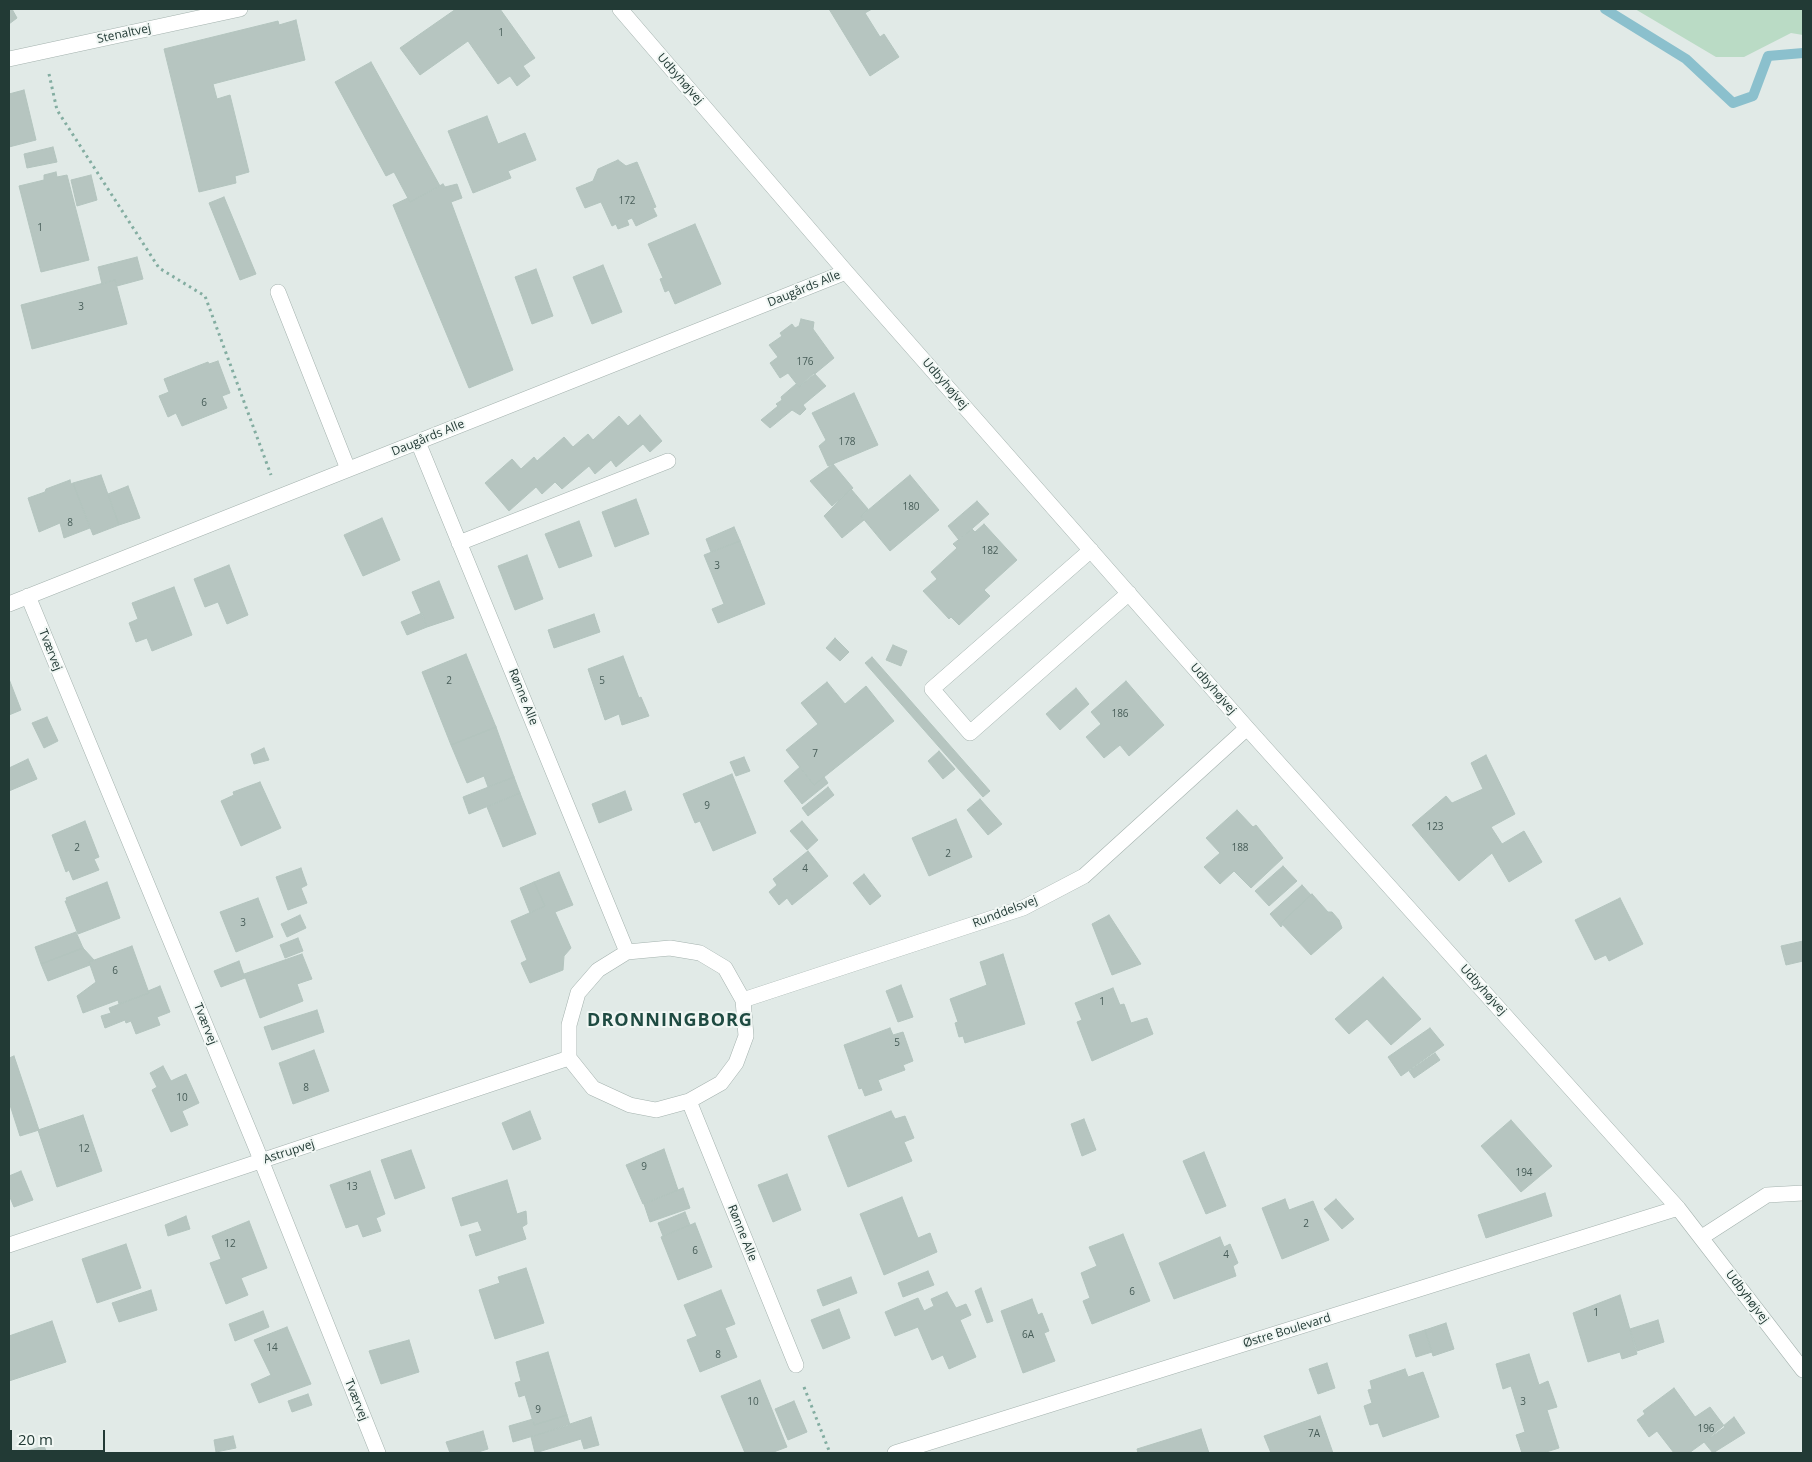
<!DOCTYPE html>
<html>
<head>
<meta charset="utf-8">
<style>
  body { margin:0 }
  #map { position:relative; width:1812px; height:1462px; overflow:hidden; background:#e1eae7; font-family:"Open Sans",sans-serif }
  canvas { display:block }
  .frame { position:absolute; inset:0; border:10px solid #223a35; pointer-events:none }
  .scale { position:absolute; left:10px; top:1430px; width:95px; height:22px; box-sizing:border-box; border:2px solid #223a35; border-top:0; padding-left:6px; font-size:15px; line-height:18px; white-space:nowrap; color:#223a35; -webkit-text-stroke:4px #f1f7f4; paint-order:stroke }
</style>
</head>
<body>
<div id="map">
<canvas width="1812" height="1462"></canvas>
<div class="frame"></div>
<div class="scale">20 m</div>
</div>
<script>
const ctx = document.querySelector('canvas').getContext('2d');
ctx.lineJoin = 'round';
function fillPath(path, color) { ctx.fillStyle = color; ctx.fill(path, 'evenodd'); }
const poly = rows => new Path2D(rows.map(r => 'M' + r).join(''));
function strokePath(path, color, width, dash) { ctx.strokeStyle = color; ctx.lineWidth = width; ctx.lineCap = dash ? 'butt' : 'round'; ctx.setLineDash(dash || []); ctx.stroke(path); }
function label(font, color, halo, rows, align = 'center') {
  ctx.font = font + ' "Open Sans",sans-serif'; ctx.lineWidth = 4; ctx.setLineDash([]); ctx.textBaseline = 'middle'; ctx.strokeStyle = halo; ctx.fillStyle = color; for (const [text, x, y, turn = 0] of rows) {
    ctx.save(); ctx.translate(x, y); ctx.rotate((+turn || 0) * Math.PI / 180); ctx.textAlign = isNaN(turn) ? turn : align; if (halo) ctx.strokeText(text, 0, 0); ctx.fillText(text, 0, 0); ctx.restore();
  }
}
const green = poly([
  [1635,9,1803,9,1803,35,1791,33,1744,57,1716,57]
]);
const stream = poly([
  [1605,9,1686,59,1733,103,1753,96,1768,56,1803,53]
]);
const building = poly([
  [9,9,12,9,17,18,9,24,9,9],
  [456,9,500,9,535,58,523,66,530,76,517,86,510,76,498,84,468,41,420,75,400,48,456,9],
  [829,9,872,9,865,13,880,37,884,34,899,57,870,76,829,9],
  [296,20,305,60,213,84,217,99,230,95,249,172,235,176,236,183,199,192,164,49,278,21,279,25,296,20],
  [371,62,440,186,410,202,394,172,386,176,335,82,371,62],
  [24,90,36,140,9,147,9,94,24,90],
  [487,116,498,144,525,133,536,160,508,171,511,178,473,193,448,131,487,116],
  [53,147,57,162,27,168,24,154,53,147],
  [618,160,626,166,637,162,656,207,653,208,657,216,636,226,632,218,627,220,629,225,618,229,616,224,612,226,601,202,585,208,576,188,593,181,598,169,618,160],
  [56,172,57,177,67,175,89,260,41,272,19,186,44,180,44,175,56,172],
  [91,175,97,200,77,206,71,180,91,175],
  [443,184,445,187,457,184,462,198,451,202,513,370,469,388,393,205,408,198,410,202,443,184],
  [224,197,256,274,240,280,209,203,224,197],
  [695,224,721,284,675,304,669,290,665,292,660,279,663,278,648,244,695,224],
  [137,257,143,279,117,286,115,280,102,284,98,267,137,257],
  [603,265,622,312,592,324,573,277,603,265],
  [536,269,553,316,532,324,515,277,536,269],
  [115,280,127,324,32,349,21,305,115,280],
  [801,319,814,322,813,329,834,358,799,387,788,373,780,378,770,363,778,357,769,345,782,336,780,333,792,324,795,328,799,326,801,319],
  [218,361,230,393,222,396,227,408,182,426,176,413,168,417,159,396,169,392,164,379,208,362,209,364,218,361],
  [814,373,826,386,803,405,806,409,800,415,792,410,770,428,761,420,778,406,776,404,782,400,781,397,796,384,799,387,814,373],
  [854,393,878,445,828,466,819,446,826,440,812,413,854,393],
  [640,415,662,441,650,452,643,444,616,467,611,460,595,474,589,466,562,489,555,482,542,494,536,487,509,511,485,483,512,459,521,469,534,457,537,461,564,437,573,447,588,434,593,440,619,416,628,426,640,415],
  [833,464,853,488,832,506,810,481,833,464],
  [101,475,119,525,93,535,73,483,101,475],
  [910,475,939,510,890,551,861,516,910,475],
  [70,480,71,484,73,483,90,528,64,538,60,523,39,532,28,498,45,492,46,489,70,480],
  [128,486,140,518,119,525,108,494,128,486],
  [851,489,868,509,861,516,864,520,842,538,824,516,851,489],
  [636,499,649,534,615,547,602,512,636,499],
  [977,501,989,514,959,540,948,526,977,501],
  [382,518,400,560,363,576,344,535,382,518],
  [579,521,592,556,559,568,545,534,579,521],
  [984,524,1017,560,984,590,990,596,959,625,951,617,949,619,923,591,937,579,931,572,957,548,953,544,972,529,975,532,984,524],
  [734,527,740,541,711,552,706,539,734,527],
  [740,541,765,604,718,623,712,609,724,604,704,555,740,541],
  [527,555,543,599,515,610,498,566,527,555],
  [229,565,248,615,227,624,218,602,205,607,194,579,229,565],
  [439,581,454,618,427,627,412,592,439,581],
  [174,587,192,635,152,651,147,638,136,642,129,623,138,619,132,603,174,587],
  [422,613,427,627,407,635,401,622,422,613],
  [594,614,600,632,554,648,548,630,594,614],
  [835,638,849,652,840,661,826,648,835,638],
  [893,645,907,651,901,666,886,660,893,645],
  [466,654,496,727,451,745,422,672,466,654],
  [623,656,639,698,641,697,649,716,622,725,619,714,605,720,588,669,623,656],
  [872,657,990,791,983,797,865,663,872,657],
  [9,679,21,710,9,715,9,679],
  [1126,681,1164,725,1129,756,1120,745,1104,758,1086,737,1101,724,1091,712,1126,681],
  [827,682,845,704,866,686,894,721,814,785,786,750,818,724,801,703,827,682],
  [1076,688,1089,704,1060,730,1046,714,1076,688],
  [47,717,58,741,44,748,32,723,47,717],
  [496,727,514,777,488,787,484,776,467,783,451,745,496,727],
  [264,748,269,760,254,764,251,754,264,748],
  [939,751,955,769,943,779,928,761,939,751],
  [1486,755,1515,814,1491,827,1502,844,1524,831,1542,862,1509,882,1492,853,1459,881,1412,825,1446,796,1452,803,1483,789,1471,763,1486,755],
  [744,757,750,771,736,776,730,762,744,757],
  [28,759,37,779,9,791,9,768,28,759],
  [800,767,814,785,824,777,828,783,802,804,784,781,800,767],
  [732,774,756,833,713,851,700,821,695,823,683,794,732,774],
  [514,777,520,793,469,814,463,797,514,777],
  [260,782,281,828,241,846,221,801,234,795,233,792,260,782],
  [828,787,834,795,808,816,802,808,828,787],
  [625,791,632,810,599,823,592,804,625,791],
  [520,793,536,834,503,847,487,807,520,793],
  [980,799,1002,824,988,835,967,810,980,799],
  [1237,810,1253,827,1256,825,1283,858,1251,888,1234,871,1220,884,1204,867,1220,853,1206,838,1237,810],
  [956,819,972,857,929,876,912,838,956,819],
  [85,821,99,857,94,859,99,870,73,880,69,870,66,872,52,835,85,821],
  [802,821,818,840,807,850,790,831,802,821],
  [808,851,828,876,792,905,787,898,779,905,769,892,777,885,773,879,808,851],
  [1283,866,1297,881,1269,906,1255,891,1283,866],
  [301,868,307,885,301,888,307,903,288,910,276,877,301,868],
  [559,872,573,905,555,912,571,948,564,956,563,970,530,983,521,963,527,960,511,921,545,906,534,882,559,872],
  [864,874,881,896,870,905,853,883,864,874],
  [107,882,120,918,78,934,65,901,67,901,66,898,107,882],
  [534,882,545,906,530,913,520,888,534,882],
  [1302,885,1311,895,1281,923,1283,924,1281,927,1270,914,1302,885],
  [1312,894,1328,912,1332,912,1339,920,1342,928,1311,955,1281,923,1312,894],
  [258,898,273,937,236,952,220,912,258,898],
  [1620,898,1643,944,1609,961,1606,955,1595,960,1575,920,1620,898],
  [300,915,306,928,287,937,281,924,300,915],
  [1109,915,1141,964,1112,975,1092,924,1109,915],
  [76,932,83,948,41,964,35,947,76,932],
  [298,938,303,951,285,958,280,945,298,938],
  [1803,941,1803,961,1786,965,1781,946,1803,941],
  [132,946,149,993,119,1004,118,1000,83,1013,77,996,96,982,89,962,132,946],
  [83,948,94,960,89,962,90,965,48,981,41,964,83,948],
  [302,954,312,979,297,984,303,1001,260,1018,244,974,302,954],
  [1003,954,1025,1024,965,1043,963,1036,959,1037,955,1023,958,1022,950,999,987,985,980,962,1003,954],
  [239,961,245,978,221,987,214,971,239,961],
  [1383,977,1421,1019,1391,1045,1367,1019,1349,1034,1335,1019,1383,977],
  [901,985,913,1017,898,1022,886,991,901,985],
  [160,986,170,1012,157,1017,160,1025,136,1034,131,1021,126,1023,125,1020,105,1028,101,1016,111,1013,109,1008,149,993,148,991,160,986],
  [1113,988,1120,1005,1124,1004,1131,1023,1147,1018,1153,1034,1092,1061,1077,1022,1082,1020,1075,1003,1113,988],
  [317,1010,324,1032,272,1050,264,1027,317,1010],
  [890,1028,893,1035,903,1032,913,1061,903,1065,905,1070,878,1080,882,1090,865,1096,862,1088,859,1089,844,1045,890,1028],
  [1430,1028,1444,1045,1401,1076,1388,1057,1430,1028],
  [314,1050,329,1091,293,1104,279,1063,314,1050],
  [1435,1053,1440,1060,1414,1078,1409,1071,1435,1053],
  [14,1056,39,1130,20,1136,9,1102,9,1058,14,1056],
  [163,1066,171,1081,186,1074,199,1103,182,1111,188,1125,171,1132,152,1090,157,1087,150,1073,163,1066],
  [530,1111,541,1139,513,1150,502,1123,530,1111],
  [891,1111,895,1119,905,1116,914,1138,904,1142,912,1161,848,1187,828,1136,891,1111],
  [83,1115,102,1171,57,1187,38,1130,83,1115],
  [1084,1119,1096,1150,1082,1156,1071,1124,1084,1119],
  [1511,1120,1552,1166,1521,1192,1481,1146,1511,1120],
  [664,1149,678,1190,643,1204,626,1165,664,1149],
  [411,1150,425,1188,395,1199,381,1160,411,1150],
  [1204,1152,1226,1206,1206,1214,1183,1161,1204,1152],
  [21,1171,33,1200,14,1207,9,1195,9,1176,21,1171],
  [370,1171,385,1214,376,1218,381,1231,363,1237,358,1224,346,1228,330,1185,370,1171],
  [787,1174,801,1210,773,1222,758,1185,787,1174],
  [507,1180,517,1214,526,1211,527,1224,522,1227,526,1239,476,1256,469,1235,482,1231,478,1221,461,1226,452,1198,507,1180],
  [683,1188,690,1208,650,1222,644,1204,683,1188],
  [1545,1193,1552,1216,1486,1238,1478,1215,1545,1193],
  [902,1197,918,1238,930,1233,937,1252,884,1275,860,1214,902,1197],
  [1285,1199,1289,1210,1313,1201,1329,1240,1282,1259,1262,1208,1285,1199],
  [1336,1199,1354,1219,1342,1229,1324,1209,1336,1199],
  [685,1212,690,1225,663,1236,658,1223,685,1212],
  [186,1216,190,1229,168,1236,165,1225,186,1216],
  [249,1221,267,1268,241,1278,248,1295,226,1304,210,1263,221,1259,212,1236,249,1221],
  [695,1223,712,1267,678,1280,661,1237,695,1223],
  [1123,1234,1150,1301,1092,1324,1083,1301,1090,1298,1081,1273,1097,1266,1089,1247,1123,1234],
  [1220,1237,1224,1247,1230,1244,1238,1263,1233,1266,1236,1276,1174,1299,1159,1263,1220,1237],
  [126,1244,141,1288,97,1303,82,1259,126,1244],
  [526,1268,544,1323,495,1339,479,1290,500,1283,498,1277,526,1268],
  [928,1271,934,1285,903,1297,898,1283,928,1271],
  [851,1277,857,1293,823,1306,817,1290,851,1277],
  [981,1288,993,1321,987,1323,975,1291,981,1288],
  [151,1290,157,1310,119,1322,112,1303,151,1290],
  [721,1290,735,1324,725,1328,737,1357,700,1372,687,1340,697,1336,684,1305,721,1290],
  [947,1292,956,1308,966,1304,971,1315,960,1320,976,1357,949,1369,943,1355,932,1360,918,1327,895,1336,885,1312,918,1298,924,1311,934,1306,931,1299,947,1292],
  [1620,1295,1637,1354,1622,1359,1620,1352,1588,1362,1573,1313,1620,1295],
  [1032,1299,1038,1315,1042,1313,1049,1331,1044,1333,1055,1361,1023,1373,1001,1311,1032,1299],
  [839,1309,850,1338,823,1349,811,1320,839,1309],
  [263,1311,269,1327,235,1341,229,1324,263,1311],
  [1658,1320,1664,1342,1637,1351,1630,1329,1658,1320],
  [52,1321,66,1362,9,1381,9,1336,52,1321],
  [1446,1323,1454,1349,1433,1356,1425,1330,1446,1323],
  [287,1327,311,1384,259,1403,251,1384,271,1375,254,1340,287,1327],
  [1425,1330,1432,1352,1416,1357,1409,1335,1425,1330],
  [409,1340,419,1372,381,1384,369,1351,409,1340],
  [548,1352,567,1415,534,1425,525,1395,519,1397,515,1383,521,1381,516,1362,548,1352],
  [1529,1354,1539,1385,1548,1381,1557,1407,1547,1410,1559,1448,1543,1453,1522,1453,1516,1435,1525,1432,1511,1386,1503,1389,1496,1364,1529,1354],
  [1327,1363,1335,1388,1318,1394,1309,1369,1327,1363],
  [1405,1369,1408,1377,1423,1372,1439,1417,1383,1437,1378,1423,1370,1425,1364,1406,1372,1403,1368,1390,1372,1389,1370,1381,1405,1369],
  [760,1380,787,1447,771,1453,745,1453,721,1396,760,1380],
  [1674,1388,1695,1417,1710,1407,1725,1427,1689,1453,1674,1453,1657,1431,1649,1437,1637,1420,1645,1414,1643,1411,1674,1388],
  [308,1394,312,1405,292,1412,288,1401,308,1394],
  [794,1401,807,1432,788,1440,775,1409,794,1401],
  [567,1415,570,1425,513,1442,509,1426,533,1419,534,1425,567,1415],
  [1320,1416,1333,1453,1271,1453,1264,1436,1320,1416],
  [591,1417,599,1445,584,1449,581,1439,535,1453,531,1437,591,1417],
  [1734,1417,1745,1433,1713,1453,1704,1442,1734,1417],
  [1201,1429,1209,1453,1138,1453,1137,1449,1201,1429],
  [483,1431,488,1449,475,1453,450,1453,446,1442,483,1431],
  [233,1436,236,1448,216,1452,214,1440,233,1436],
  [44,1446,47,1453,20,1453,44,1446]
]);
const path = poly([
  [49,74,57,110,159,268,205,296,271,475],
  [804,1387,830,1453]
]);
const minor = poly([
  [620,9,846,272,1247,728,1678,1208,1803,1370],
  [9,59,240,9],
  [278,292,348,469],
  [418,442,627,952],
  [459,543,668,461],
  [1091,550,932,689,970,733,1129,593],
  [28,596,255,1145,378,1453],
  [9,604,846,272],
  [670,948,700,953,725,968,743,1000,746,1036,736,1063,721,1083,689,1101,656,1110,630,1105,593,1088,569,1058,569,1025,578,993,598,970,627,952,670,948],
  [743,1000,1023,908,1084,876,1247,728],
  [689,1101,796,1365],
  [1702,1237,1767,1195,1803,1193],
  [9,1245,569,1058],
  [895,1453,1678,1208]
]);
const numberNames = [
  ["1",501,33],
  ["172",627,201],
  ["1",40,228],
  ["3",81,307],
  ["176",805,362],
  ["6",204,403],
  ["178",847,442],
  ["180",911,507],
  ["8",70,523],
  ["182",990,551],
  ["3",717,566],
  ["2",449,681],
  ["5",602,681],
  ["186",1120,714],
  ["7",815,754],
  ["9",707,806],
  ["123",1435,827],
  ["2",77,848],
  ["188",1240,848],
  ["2",948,854],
  ["4",805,869],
  ["3",243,923],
  ["6",115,971],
  ["1",1102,1002],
  ["5",897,1043],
  ["8",306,1088],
  ["10",182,1098],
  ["12",84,1149],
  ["9",644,1167],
  ["194",1524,1173],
  ["13",352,1187],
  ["2",1306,1224],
  ["12",230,1244],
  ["6",695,1251],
  ["4",1226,1255],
  ["6",1132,1292],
  ["1",1596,1313],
  ["6A",1028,1335],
  ["14",272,1348],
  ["8",718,1355],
  ["10",753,1402],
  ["3",1523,1402],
  ["9",538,1410],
  ["196",1706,1429],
  ["7A",1314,1434]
];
const streetNames = [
  ["Stenaltvej",124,34,-12],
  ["Udbyhøjvej",680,79,49],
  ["Daugårds Alle",804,289,-22],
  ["Udbyhøjvej",945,384,49],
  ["Daugårds Alle",428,438,-22],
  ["Tværvej",50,650,68],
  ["Udbyhøjvej",1213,689,49],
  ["Rønne Alle",523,697,68],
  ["Runddelsvej",1005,912,-21],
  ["Udbyhøjvej",1483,990,48],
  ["Tværvej",205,1024,68],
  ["Astrupvej",289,1152,-18],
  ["Rønne Alle",742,1233,68],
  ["Udbyhøjvej",1747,1297,53],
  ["Østre Boulevard",1287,1331,-17],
  ["Tværvej",356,1400,68]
];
const districtNames = [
  ["DRONNINGBORG",670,1021]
];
fillPath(green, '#badbc5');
strokePath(stream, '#8bc0cd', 10);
fillPath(building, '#b6c5c0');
strokePath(building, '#b3c4be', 1);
strokePath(minor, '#a4b2ae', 16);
strokePath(path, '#83ada1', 3, [2.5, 4]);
strokePath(minor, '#fff', 15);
label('10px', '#475d58', null, numberNames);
label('12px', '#223a35', '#f1f7f4', streetNames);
ctx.letterSpacing = '1px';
label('bold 18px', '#1f4b42', '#f1f7f4', districtNames);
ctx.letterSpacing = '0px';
</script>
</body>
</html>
